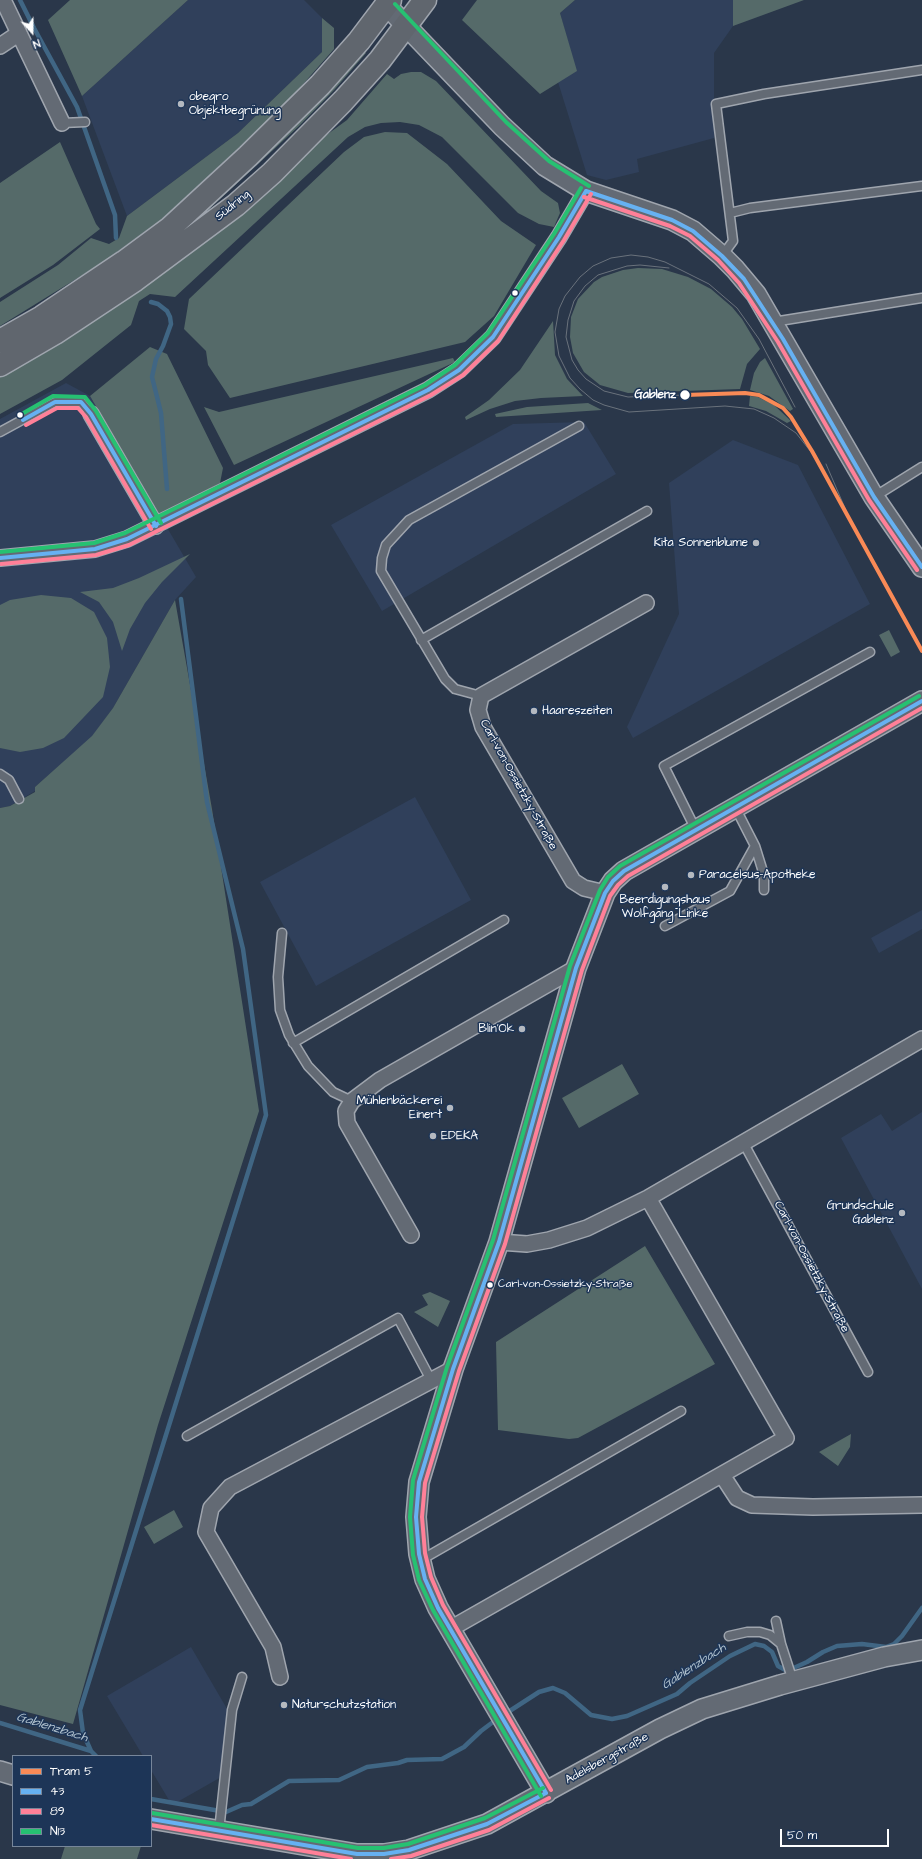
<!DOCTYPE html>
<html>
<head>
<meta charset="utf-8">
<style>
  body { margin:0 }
  #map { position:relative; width:922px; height:1859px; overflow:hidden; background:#2a374a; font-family:"Architects Daughter",sans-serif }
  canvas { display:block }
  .legend { position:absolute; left:12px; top:1755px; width:140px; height:92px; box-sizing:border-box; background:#1d3557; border:1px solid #77869a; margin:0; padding:5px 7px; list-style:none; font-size:12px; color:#fff }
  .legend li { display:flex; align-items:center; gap:8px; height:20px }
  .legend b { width:20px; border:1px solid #77869a }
  .north { position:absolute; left:12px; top:12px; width:40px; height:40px; -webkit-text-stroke:3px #1d3557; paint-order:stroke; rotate:159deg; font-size:11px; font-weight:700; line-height:16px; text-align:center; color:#fff }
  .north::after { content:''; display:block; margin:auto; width:14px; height:18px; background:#fff; clip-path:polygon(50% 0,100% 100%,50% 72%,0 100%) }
  .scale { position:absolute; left:780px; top:1829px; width:109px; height:18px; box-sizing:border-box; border:2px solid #fff; border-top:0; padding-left:5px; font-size:12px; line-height:14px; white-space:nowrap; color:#fff; -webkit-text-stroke:3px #1d3557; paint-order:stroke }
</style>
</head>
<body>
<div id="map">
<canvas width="922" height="1859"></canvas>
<ul class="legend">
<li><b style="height:5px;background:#f98a56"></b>Tram 5</li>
<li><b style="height:5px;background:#66b1f2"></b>43</li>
<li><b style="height:5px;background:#ff8098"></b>89</li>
<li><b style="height:5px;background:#26c172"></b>N13</li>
</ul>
<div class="north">N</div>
<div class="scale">50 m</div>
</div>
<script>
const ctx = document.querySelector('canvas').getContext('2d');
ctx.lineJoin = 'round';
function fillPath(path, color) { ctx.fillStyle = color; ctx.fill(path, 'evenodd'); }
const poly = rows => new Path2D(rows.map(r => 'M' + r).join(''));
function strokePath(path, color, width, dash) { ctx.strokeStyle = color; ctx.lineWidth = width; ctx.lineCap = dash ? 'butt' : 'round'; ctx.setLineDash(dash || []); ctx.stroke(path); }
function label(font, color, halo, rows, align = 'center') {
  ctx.font = font + ' "Architects Daughter",sans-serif'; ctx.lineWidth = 3; ctx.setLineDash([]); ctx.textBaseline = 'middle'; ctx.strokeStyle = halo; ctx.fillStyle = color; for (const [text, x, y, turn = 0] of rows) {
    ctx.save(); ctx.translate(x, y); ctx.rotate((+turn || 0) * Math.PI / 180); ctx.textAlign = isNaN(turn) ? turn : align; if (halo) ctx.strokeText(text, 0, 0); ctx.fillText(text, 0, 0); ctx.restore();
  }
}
const built = poly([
  [188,0,304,0,322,18,322,52,238,133,127,216,82,96],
  [575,0,733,0,733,26,714,53,714,138,637,159,639,172,606,180,587,175,558,82,576,71,560,13],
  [66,383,90,396,196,577,175,600,113,708,92,737,35,787,35,791,10,806,0,808,0,419],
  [584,422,616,474,382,611,331,525,513,424],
  [733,440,798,465,870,604,633,738,627,727,679,614,669,483],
  [415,797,471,900,316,986,260,882],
  [922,910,922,929,879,953,871,938],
  [922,1112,922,1289,841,1138,881,1114,892,1131],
  [191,1647,230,1714,223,1776,172,1805,151,1770,151,1756,143,1756,107,1696]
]);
const green = poly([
  [70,0,188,0,82,96,48,20],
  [477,0,575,0,560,13,577,71,540,94,462,20],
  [733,0,804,0,733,26],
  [322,18,334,28,334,49,297,91,257,131,162,219,102,263,0,326,0,302,58,265,91,238,109,244,119,238,127,216,238,133,322,52],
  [362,50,366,53,335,89,299,126,192,225,0,355,0,349,62,313],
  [411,72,421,72,436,81,541,191,558,203,560,213,554,227,539,224,518,213,442,137,419,125,400,122,381,123,365,127,348,137,175,297,150,294,139,301,131,325,62,380,0,414,0,373,347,120,387,74,394,79,401,74],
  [385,132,407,133,447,164,501,221,536,245,494,316,465,342,230,398,208,365,206,351,184,329,189,299,344,152,364,137],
  [60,142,96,224,100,229,53,265,0,298,0,183],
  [638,268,662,269,688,277,711,289,732,307,742,319,760,349,747,364,740,389,628,393,600,385,584,372,573,353,570,337,571,317,578,299,594,282,602,277,623,270],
  [553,321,555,355,567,379,583,396,541,398,515,401,490,409,466,420,465,417,489,400,520,370],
  [150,347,167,354,223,468,220,483,160,516,90,396],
  [453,358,455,362,234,465,204,407,219,412],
  [765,358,793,409,790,411,769,396,750,390,754,373,760,362],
  [750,396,758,397,774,405,791,421,787,423,766,411,749,406],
  [588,403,602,410,496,417,495,414,527,407],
  [190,554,162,582,145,603,130,629,122,651,113,622,99,602,80,592,113,588,139,578],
  [41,595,71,598,94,612,107,638,110,667,103,697,64,738,43,748,20,752,0,748,0,605,10,600],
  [175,600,212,809,259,1111,158,1425,73,1724,0,1705,0,808,10,806,35,792,35,787,92,736,113,708],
  [889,630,900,652,891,657,879,635],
  [622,1064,639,1094,579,1128,562,1098],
  [645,1246,715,1364,578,1438,569,1439,498,1430,496,1342],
  [430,1292,450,1301,438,1327,414,1312,428,1305,422,1295],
  [851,1434,850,1447,838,1466,819,1452],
  [174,1510,183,1527,154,1544,144,1527],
  [65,1846,141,1846,137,1859,61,1859]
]);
const stream = poly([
  [20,0,34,28,77,107,115,215,116,238],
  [151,302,158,304,167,311,170,317,171,324,163,346,156,359,152,377,161,413,167,489],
  [505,1714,539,1692,553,1688,565,1693,591,1715,612,1719,627,1716,677,1694,690,1683,730,1656,755,1644,764,1646,772,1652,778,1666,787,1671,807,1662,823,1652,837,1646,862,1644,886,1647,894,1644,902,1636,922,1608],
  [0,1723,91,1751,96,1756],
  [91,1751,83,1733,80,1710,266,1115,243,949,207,802,181,599],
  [151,1799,226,1812,242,1805,251,1804,289,1781,339,1780,367,1767,398,1763,407,1760,442,1759,464,1747,481,1731,497,1719]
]);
const service = poly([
  [62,123,85,122],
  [730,213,750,208,922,186],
  [722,256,733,241,716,104,764,94,922,70],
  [773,322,922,298],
  [0,432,55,402,81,402,91,414],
  [874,497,922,467],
  [421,640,647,511],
  [481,696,455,689,445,679,381,571,382,558,386,545,409,520,579,426],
  [0,774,9,780,19,799],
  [696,830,664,766,870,652],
  [755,846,764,875,764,890],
  [665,926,730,891,755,846,735,807],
  [282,933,278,977,280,1010,289,1035,308,1066,333,1092,352,1101],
  [293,1043,504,920],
  [743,1142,868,1372],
  [187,1436,398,1318,431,1380],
  [421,1560,681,1411],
  [776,1621,781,1644],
  [729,1636,747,1632,760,1632,770,1635,781,1644,793,1681],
  [219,1831,232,1710,242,1677]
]);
const minor = poly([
  [3,0,62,123],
  [0,46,18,34],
  [91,414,156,526],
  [0,558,95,549,127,539,428,390,459,370,493,337,559,237,586,191],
  [605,893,584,888,573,881,483,727,478,710,481,696,646,603],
  [411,1235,347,1123,346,1111,352,1101,380,1080,576,968],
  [499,1242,527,1244,549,1240,587,1228,648,1198,922,1039],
  [722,1475,737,1498,752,1505,813,1507,922,1505],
  [450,1629,786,1438,648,1198],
  [280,1677,273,1647,206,1532,211,1508,230,1487,453,1369]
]);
const tertiary = poly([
  [386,5,502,126,545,166,586,191,672,220,693,231,722,256,735,269,756,294,874,497,922,567],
  [0,1771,13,1775],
  [546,1793,438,1608,425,1579,419,1554,416,1517,419,1482,453,1369,499,1242,576,968,605,893,613,881,624,871,922,701],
  [151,1819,357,1854,384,1854,409,1850,487,1824,660,1729,702,1709,780,1685,884,1657,922,1650]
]);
const primary = poly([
  [0,341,42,317,124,262,170,228,248,156,320,85,359,41,390,0],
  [0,365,55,333,135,280,236,205,272,173,343,101,380,60,425,0]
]);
const tram = poly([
  [669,268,640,265,627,266,598,275,585,286,574,301,568,320,566,337,572,360,578,370,586,379,604,391,628,397,685,395],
  [795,407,759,339,737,308,709,284,665,262,648,257,631,255,611,258,593,266,580,277,565,296,559,309,555,332,559,356,570,378,580,389,593,400,604,405,629,412,725,406,754,409,774,418,796,433,818,461],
  [826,464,854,529]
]);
const bus1 = poly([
  [586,191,672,220,693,231,722,256,744,279,783,339,874,497,922,567],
  [23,420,55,402,81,402,91,414,156,526],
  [0,558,95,549,127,539,428,390,459,370,493,337,559,237,586,191],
  [546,1793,438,1608,425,1579,419,1554,416,1517,419,1482,453,1369,499,1242,576,968,605,893,613,881,624,871,922,701],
  [151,1819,357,1854,384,1854,409,1850,487,1824,546,1793]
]);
const bus2 = poly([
  [584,197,670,226,690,236,718,260,739,283,778,342,869,500,917,570],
  [26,425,57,408,78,408,86,417,151,529],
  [1,564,96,555,129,545,431,395,463,375,498,341,564,240,591,194],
  [551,1790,443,1605,431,1577,425,1553,422,1517,425,1483,459,1371,505,1244,582,970,610,896,618,885,628,876,922,708],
  [151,1825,351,1859],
  [391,1859,411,1856,489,1830,549,1798]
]);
const bus3 = poly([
  [395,4,506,122,549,161,589,186],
  [20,415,53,396,85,397,96,411,161,523],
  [0,552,94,543,125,533,425,385,455,365,488,333,554,234,581,188],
  [541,1796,433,1610,419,1580,413,1555,410,1517,413,1480,447,1367,493,1240,570,966,600,890,608,877,620,866,919,696],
  [152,1813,358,1848,384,1848,408,1844,485,1818,543,1788]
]);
const tram1 = poly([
  [685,395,745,393,759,395,783,408,791,417,812,451,922,651]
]);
const markers = [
  [181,104,4,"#b4b9c0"],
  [515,293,3.5,"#fff"],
  [685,395,5.5,"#fff"],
  [20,415,3.5,"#fff"],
  [756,543,4,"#b4b9c0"],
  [534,711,4,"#b4b9c0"],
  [691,875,4,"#b4b9c0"],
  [665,887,4,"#b4b9c0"],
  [522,1029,4,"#b4b9c0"],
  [450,1108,4,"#b4b9c0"],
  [433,1136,4,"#b4b9c0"],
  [902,1213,4,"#b4b9c0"],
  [490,1285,3.5,"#fff"],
  [284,1705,4,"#b4b9c0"]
];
const busNames = [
  ["Carl-von-Ossietzky-Straße",498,1285]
];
const poiNames = [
  ["obegro",189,97],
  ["Objektbegrünung",189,111],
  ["Kita Sonnenblume",748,543,"right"],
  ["Haareszeiten",542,711],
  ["Paracelsus-Apotheke",699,875],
  ["Beerdigungshaus",665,900,"center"],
  ["Wolfgang Linke",665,914,"center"],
  ["Blin'Ok",514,1029,"right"],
  ["Mühlenbäckerei",442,1101,"right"],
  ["Einert",442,1115,"right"],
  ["EDEKA",441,1136],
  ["Grundschule",894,1206,"right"],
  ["Gablenz",894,1220,"right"],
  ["Naturschutzstation",292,1705]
];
const streetNames = [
  ["Südring",233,206,-39],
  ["Carl-von-Ossietzky-Straße",518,785,61],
  ["Carl-von-Ossietzky-Straße",811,1267,62],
  ["Adelsbergstraße",607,1759,-29]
];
const stopNames = [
  ["Gablenz",676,395]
];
const waterNames = [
  ["Gablenzbach",694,1667,-33],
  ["Gablenzbach",52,1728,17]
];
fillPath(built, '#30405b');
fillPath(green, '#556a69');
strokePath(stream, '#406684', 4.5);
strokePath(service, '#9fa5ae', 11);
strokePath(minor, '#9fa5ae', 18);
strokePath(tertiary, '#9fa5ae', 22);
strokePath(primary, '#9fa5ae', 25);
strokePath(service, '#636a74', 8);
strokePath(minor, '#636a74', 15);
strokePath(tertiary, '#636a74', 19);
strokePath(primary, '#60666e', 22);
strokePath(tram, '#6a727c', 1);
strokePath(bus1, '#66b1f2', 4);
strokePath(bus2, '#ff8098', 4);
strokePath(bus3, '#26c172', 4);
strokePath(tram1, '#f98a56', 4);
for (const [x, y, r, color] of markers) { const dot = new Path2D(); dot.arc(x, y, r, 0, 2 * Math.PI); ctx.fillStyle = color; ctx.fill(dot); strokePath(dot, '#1d3557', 1.5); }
label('11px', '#fff', '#1d3557', busNames, 'left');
label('12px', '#fff', '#1d3557', poiNames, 'left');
label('12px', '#fff', '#1d3557', streetNames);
label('bold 12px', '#fff', '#1d3557', stopNames, 'right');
label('italic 13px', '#b3c4d0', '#1d3557', waterNames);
</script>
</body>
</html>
